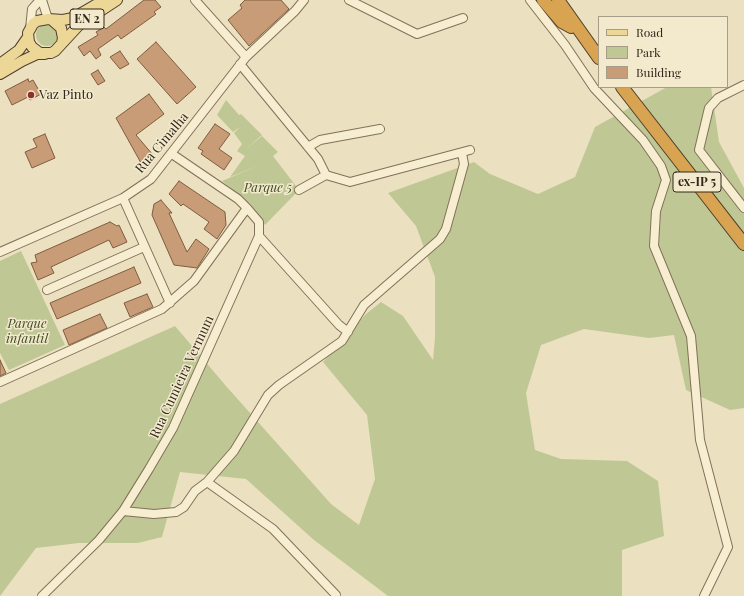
<!DOCTYPE html>
<html>
<head>
<meta charset="utf-8">
<style>
  body { margin:0 }
  #map { position:relative; width:744px; height:596px; overflow:hidden; background:#ebe0bf; font-family:"Playfair Display",serif }
  canvas { display:block }
  .legend { position:absolute; left:598px; top:16px; width:130px; height:72px; box-sizing:border-box; background:#f3eace; border:1px solid #a69c87; margin:0; padding:5px 7px; list-style:none; font-size:12px; color:#33281c }
  .legend li { display:flex; align-items:center; gap:8px; height:20px }
  .legend b { width:20px; border:1px solid #a69c87 }
</style>
</head>
<body>
<div id="map">
<canvas width="744" height="596"></canvas>
<ul class="legend">
<li><b style="height:5px;background:#edd797"></b>Road</li>
<li><b style="height:11px;background:#bfc894"></b>Park</li>
<li><b style="height:11px;background:#c79c76"></b>Building</li>
</ul>
</div>
<script>
const ctx = document.querySelector('canvas').getContext('2d');
ctx.lineJoin = 'round';
function fillPath(path, color) { ctx.fillStyle = color; ctx.fill(path, 'evenodd'); }
const poly = rows => new Path2D(rows.map(r => 'M' + r).join(''));
function strokePath(path, color, width, dash) { ctx.strokeStyle = color; ctx.lineWidth = width; ctx.lineCap = dash ? 'butt' : 'round'; ctx.setLineDash(dash || []); ctx.stroke(path); }
function label(font, color, halo, rows, align = 'center') {
  ctx.font = font + ' "Playfair Display",serif'; ctx.lineWidth = 3; ctx.setLineDash([]); ctx.textBaseline = 'middle'; ctx.strokeStyle = halo; ctx.fillStyle = color; for (const [text, x, y, turn = 0] of rows) {
    ctx.save(); ctx.translate(x, y); ctx.rotate((+turn || 0) * Math.PI / 180); ctx.textAlign = isNaN(turn) ? turn : align; if (halo) ctx.strokeText(text, 0, 0); ctx.fillText(text, 0, 0); ctx.restore();
  }
}
const green = poly([
  '36 35a11 11 0 1 1 22 0a11 11 0 1 1-22 0Z',
  [667,87,711,87,719,142,744,188,744,408,730,410,686,390,674,335,649,338,584,329,541,345,526,393,535,450,561,459,627,461,658,481,664,536,622,550,622,596,388,596,314,540,246,479,180,472,162,537,138,543,79,543,36,548,0,596,0,404,175,326,226,386,331,504,359,525,375,479,367,415,323,362,366,314,381,302,403,316,433,360,435,338,435,277,416,226,388,193,474,162,490,174,538,194,575,177,595,127],
  [226,100,239,115,241,114,262,135,246,149,262,136,278,152,273,156,299,190,265,225,251,205,222,181,260,165,230,177,245,156,237,151,242,144,234,133,240,127,233,132,217,115],
  [21,251,65,345,9,370,0,353,0,261]
]);
const building = poly([
  [144,0,155,0,161,7,154,12,156,14,121,39,118,35,98,49,101,55,96,59,90,51,84,56,78,47,98,35,96,32,104,27,106,29,144,0],
  [245,0,281,0,289,9,249,46,228,20,242,8,240,5,245,0],
  [156,42,196,87,177,104,137,59,156,42],
  [120,51,129,64,120,69,110,57,120,51],
  [98,70,105,81,98,85,91,74,98,70],
  [28,79,29,82,33,80,41,94,30,100,28,97,12,105,5,91,28,79],
  [149,94,164,114,136,135,153,155,141,163,116,118,149,94],
  [215,124,230,134,219,149,232,158,224,170,201,154,203,151,198,148,215,124],
  [45,134,55,158,32,168,25,152,37,147,33,139,45,134],
  [179,181,225,212,226,225,217,239,204,229,209,222,183,204,181,206,169,194,179,181],
  [161,200,172,213,169,213,187,252,196,239,209,249,197,268,174,265,152,215,154,204,161,200],
  [110,222,117,226,119,225,127,242,113,248,109,240,51,267,54,273,38,280,31,263,37,262,35,255,110,222],
  [134,267,141,283,57,319,50,303,134,267],
  [147,294,153,307,130,317,124,303,147,294],
  [100,314,107,328,69,345,63,330,100,314],
  [0,360,6,373,0,376,0,360]
]);
const minor = poly([
  [42,0,48,19],
  [195,0,246,57],
  [349,0,417,34,463,18],
  [530,0,565,45,594,88,643,140,661,166,666,180,656,211,654,246,691,336,700,440,728,547,704,596],
  [30,29,32,9,40,0],
  [240,64,318,159,326,175],
  [744,85,718,98,709,108,699,150,744,208],
  [308,147,320,140,380,129],
  [326,175,350,182,470,150],
  [299,190,326,175],
  [123,198,170,303],
  [259,236,339,325,348,332],
  [0,252,123,198,151,179,246,57,295,11,304,0],
  [47,290,144,247],
  [0,382,162,309,194,281,247,208],
  [207,482,273,529,336,595],
  [123,511,154,514,176,512,184,507,195,491,207,482,234,451,268,395,279,385,342,341,364,305,440,239,446,229,464,164,462,153],
  [42,596,99,540,123,511,149,469,173,428,259,236,259,222,247,208,238,199,172,154]
]);
const major = poly([
  [104,0,73,18,63,20,48,19,37,21,33,24,28,33,29,42,32,47,40,53,51,53,55,51,79,25,117,0],
  [53,21,61,28,63,38,62,43],
  [0,64,19,50,28,37],
  [0,74,22,61,37,54,45,54]
]);
const highway = poly([
  [543,0,562,22,571,27],
  [558,0,599,58],
  [622,87,744,244]
]);
const markers = [
  [31,95,4,"#8e302c"]
];
const shields = [
  [87,19,34],
  [697,182,48]
];
const shieldNames = [
  ["EN 2",87,19],
  ["ex-IP 5",697,182]
];
const poiNames = [
  ["Vaz Pinto",39,95]
];
const streetNames = [
  ["Rua Cimalha",162,143,-50],
  ["Rua Cumieira Vermum",182,377,-65]
];
const parkNames = [
  ["Parque 5",268,188],
  ["Parque",27,324],
  ["infantil",27,339]
];
fillPath(green, '#bfc894');
fillPath(building, '#c79c76');
strokePath(building, '#805c3f', 1);
strokePath(minor, '#827158', 10);
strokePath(major, '#503f2d', 12);
strokePath(highway, '#503f2d', 14);
strokePath(minor, '#f7edd1', 8);
strokePath(major, '#edd797', 10);
strokePath(highway, '#d8a452', 12);
for (const [x, y, r, color] of markers) { const dot = new Path2D(); dot.arc(x, y, r, 0, 2 * Math.PI); ctx.fillStyle = color; ctx.fill(dot); strokePath(dot, '#f3eace', 1.5); }
for (const [x, y, w] of shields) { const box = new Path2D(); box.roundRect(x - w / 2, y - 10, w, 20, 3); ctx.fillStyle = '#f3eace'; ctx.fill(box); strokePath(box, '#33281c', 1); }
label('bold 12px', '#33281c', null, shieldNames);
label('13px', '#33281c', '#f3eace', poiNames, 'left');
label('13px', '#33281c', '#f3eace', streetNames);
label('italic 13px', '#414e24', '#f3eace', parkNames);
</script>
</body>
</html>
